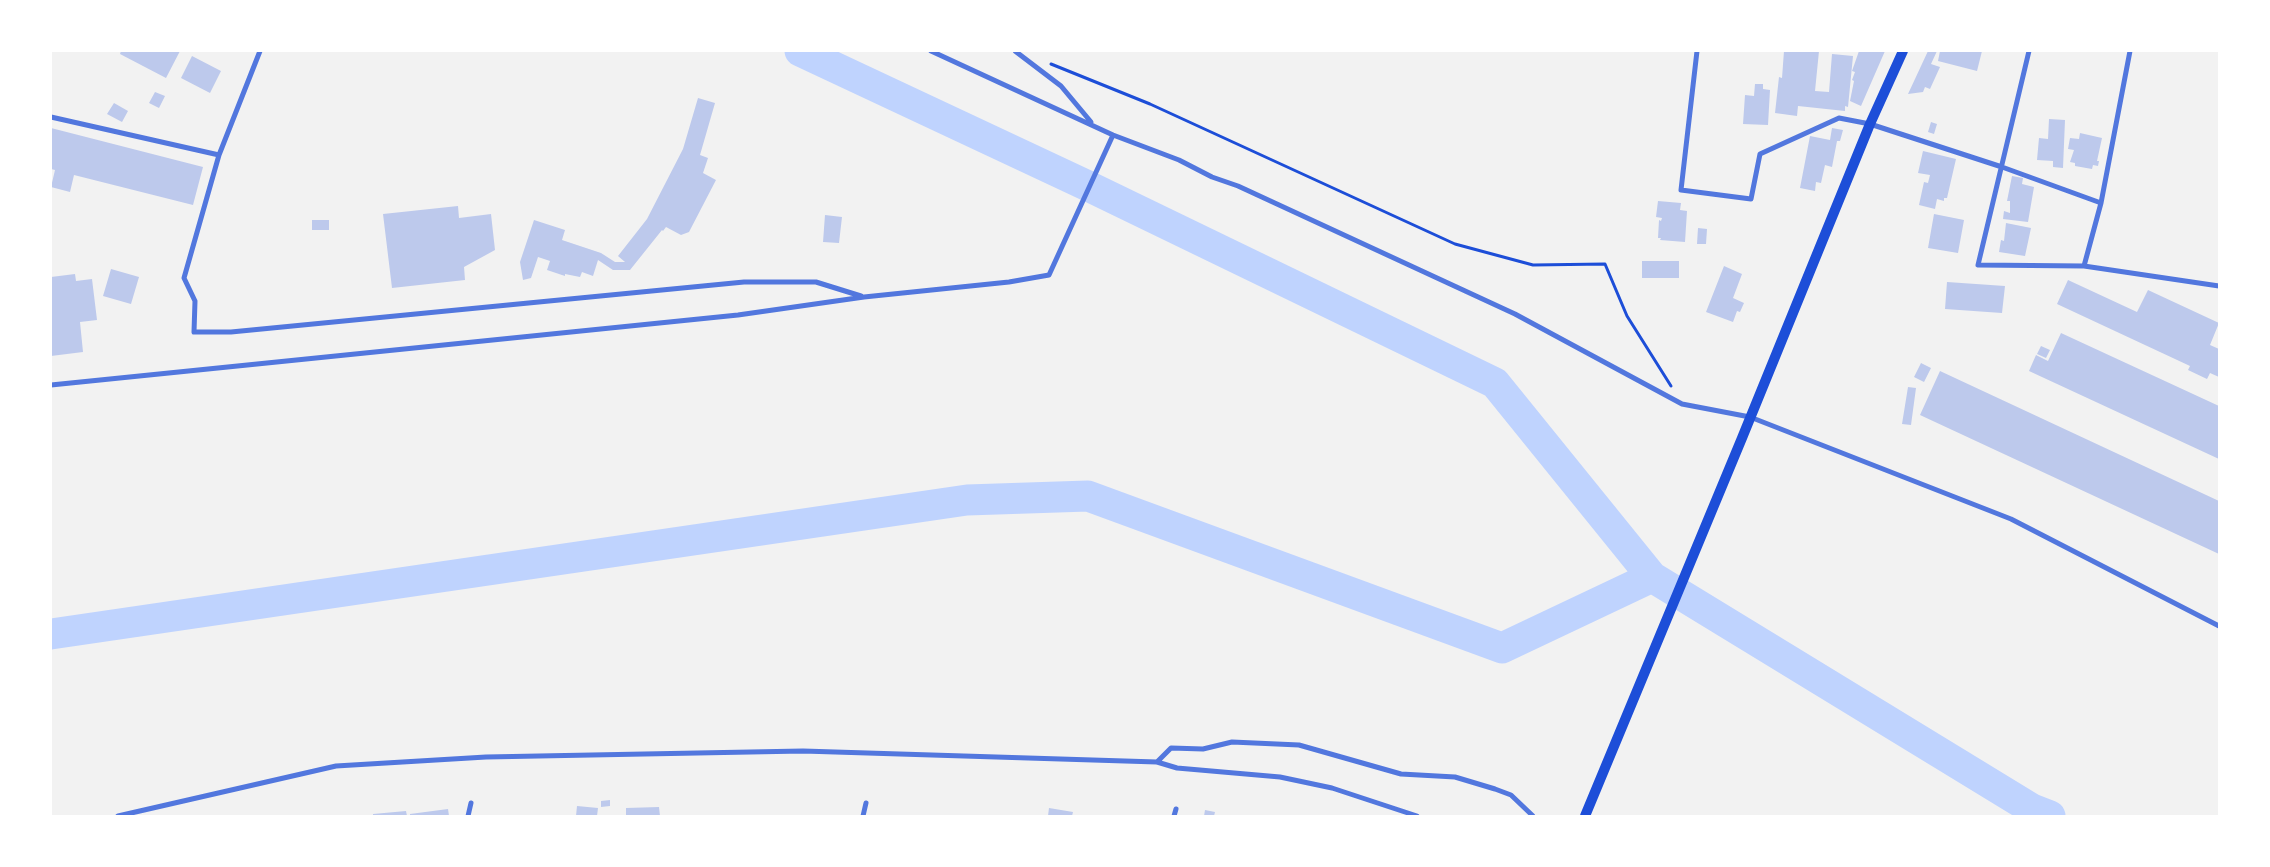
<!DOCTYPE html>
<html>
<head>
<meta charset="utf-8">
<style>
  body { margin:0 }
  #map { position:relative; width:2270px; height:867px; overflow:hidden; background:#f2f2f2; font-family:"Open Sans",sans-serif }
  canvas { display:block }
  .frame { position:absolute; inset:0; border:52px solid #fff; pointer-events:none }
</style>
</head>
<body>
<div id="map">
<canvas width="2270" height="867"></canvas>
<div class="frame"></div>
</div>
<script>
const ctx = document.querySelector('canvas').getContext('2d');
ctx.lineJoin = 'round';
const poly = rows => new Path2D(rows.map(r => 'M' + r).join(''));
function strokePath(path, color, width, dash) { ctx.strokeStyle = color; ctx.lineWidth = width; ctx.lineCap = dash ? 'butt' : 'round'; ctx.setLineDash(dash || []); ctx.stroke(path); }
function fillPath(path, color) { ctx.fillStyle = color; ctx.fill(path, 'evenodd'); }
const river = poly([
  [800,51,1088,186,1495,383,1652,577,2032,809,2050,816],
  [51,634,967,500,1088,496,1502,648,1652,577]
]);
const building = poly([
  [121,51,180,51,166,78,120,54],
  [1784,51,1819,51,1815,91,1829,92,1832,54,1853,56,1848,107,1845,106,1845,111,1798,106,1797,116,1775,113,1779,77,1782,78],
  [1859,51,1885,51,1861,106,1850,101,1854,81,1852,80,1855,72,1852,71],
  [1928,51,1937,51,1931,64,1940,67,1930,89,1925,87,1923,92,1908,94],
  [1940,51,1982,51,1977,71,1938,61],
  [192,56,221,71,210,93,181,78],
  [1755,84,1763,84,1763,89,1770,90,1768,125,1743,124,1745,95,1754,96],
  [155,92,165,96,159,108,149,103],
  [698,98,715,103,700,155,708,158,703,173,716,180,689,232,681,235,666,227,663,231,662,230,630,270,613,270,598,260,593,276,582,272,580,277,565,274,565,276,547,270,550,261,538,257,531,278,523,280,520,262,534,220,565,230,562,240,601,253,615,262,625,262,618,256,647,219,683,149],
  [114,103,128,111,122,122,107,114],
  [2049,119,2065,120,2063,168,2053,167,2053,161,2037,160,2039,138,2048,139],
  [1931,122,1937,124,1934,134,1928,132],
  [51,128,203,167,193,205,74,175,70,192,51,187,55,170,51,169],
  [1832,128,1843,130,1840,141,1837,141,1832,167,1825,165,1821,183,1816,182,1815,191,1800,188,1810,136,1830,140],
  [2080,133,2102,138,2097,161,2099,161,2098,166,2093,165,2092,169,2075,166,2075,163,2070,162,2074,150,2068,149,2070,138,2079,139],
  [1923,151,1956,159,1947,198,1944,198,1944,201,1937,199,1935,209,1919,205,1924,182,1928,183,1930,175,1918,173],
  [2012,176,2023,178,2022,184,2034,187,2028,222,2003,219,2004,211,2010,213,2010,201,2007,201],
  [1658,201,1681,203,1680,210,1687,211,1685,242,1660,240,1661,238,1658,238,1659,220,1661,221,1662,218,1656,217],
  [458,206,459,218,491,214,495,250,464,267,465,280,392,288,383,214],
  [1934,214,1964,220,1958,253,1928,248],
  [825,215,842,217,839,243,823,242],
  [312,220,329,220,329,230,312,230],
  [2006,223,2031,228,2025,256,1999,252,2001,240,2004,241],
  [1698,228,1707,229,1706,244,1697,244],
  [1642,261,1679,261,1679,278,1642,278],
  [1724,266,1742,274,1733,298,1744,303,1740,312,1737,311,1733,322,1706,312],
  [111,269,139,277,131,304,103,296],
  [75,274,76,281,92,279,97,320,80,322,83,352,51,356,51,277],
  [2068,280,2137,312,2148,290,2219,323,2210,345,2219,349,2219,377,2210,373,2207,379,2188,370,2190,366,2057,304],
  [1947,282,2005,286,2002,313,1945,309],
  [2061,333,2219,406,2219,459,2029,371,2036,355,2048,361],
  [2041,346,2050,350,2046,358,2037,354],
  [1921,363,1931,368,1924,382,1914,377],
  [1940,371,2219,501,2219,554,1920,415],
  [1908,387,1916,388,1911,425,1902,424],
  [610,800,610,806,601,807,601,801],
  [577,806,598,808,597,816,576,816],
  [659,807,660,816,626,816,626,808],
  [1049,808,1073,812,1072,816,1048,816],
  [448,809,449,816,410,816,410,814],
  [1205,810,1215,812,1214,816,1204,816],
  [406,811,407,816,373,816,373,814]
]);
const path = poly([
  [1051,64,1150,104,1455,244,1533,265,1605,264,1627,316,1671,386]
]);
const minor = poly([
  [260,51,219,155,184,278,195,301,194,332,231,332,744,282,816,282,861,296],
  [931,51,1113,135,1179,160,1212,177,1238,186,1515,314,1682,404,1750,417,2011,519,2219,626],
  [1015,51,1061,86,1091,122],
  [1697,51,1681,190,1751,199,1760,154,1839,118,1870,124,2002,167,2101,203],
  [2029,51,1978,265,2084,266,2219,286],
  [51,117,219,155],
  [2084,266,2101,203,2130,51],
  [51,385,738,315,864,297,1009,282,1049,275,1113,135],
  [1157,762,1171,748,1203,749,1232,742,1299,745,1401,774,1455,777,1495,789,1511,795,1533,816],
  [118,816,336,766,486,757,803,751,1157,762,1177,768,1280,777,1332,788,1417,816],
  [468,816,471,803],
  [863,816,866,803],
  [1174,816,1176,809]
]);
const secondary = poly([
  [1585,816,1742,438,1870,124,1903,51]
]);
strokePath(river, '#bfd3fe', 31);
fillPath(building, '#bdc9ec');
strokePath(path, '#1d4ed8', 3);
strokePath(minor, '#5277de', 5);
strokePath(secondary, '#1d4ed8', 10);
</script>
</body>
</html>
